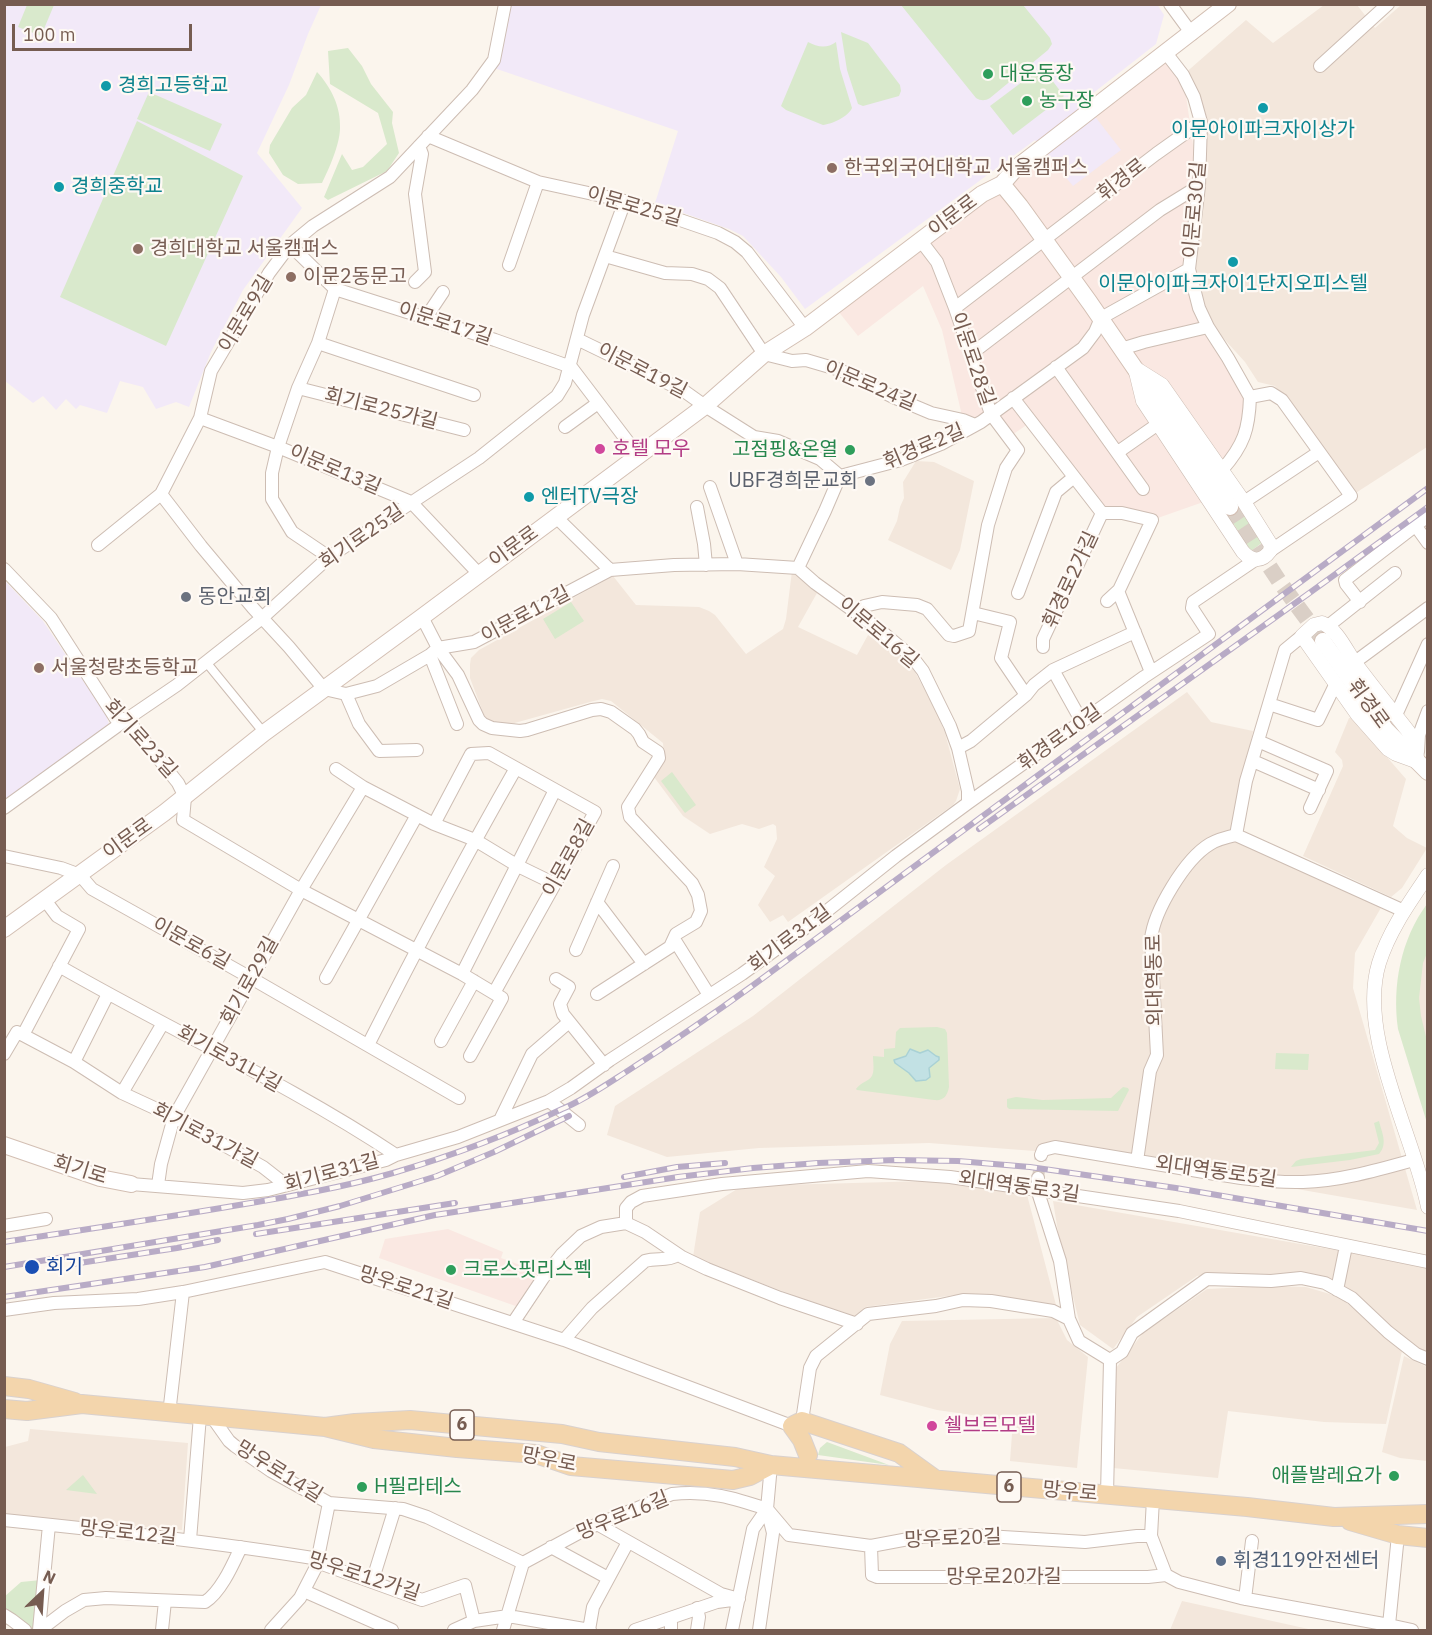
<!DOCTYPE html>
<html>
<head>
<meta charset="utf-8">
<style>
	body { margin:0 }
	#map { position:relative; width:1432px; height:1635px; overflow:hidden; background:#fbf5ed; font-family:"IBM Plex Sans",sans-serif }
	canvas { display:block }
	.frame { position:absolute; inset:0; border:6px solid #765c51; pointer-events:none }
	.north { position:absolute; left:12px; top:1563px; width:60px; height:60px; -webkit-text-stroke:4px #fef9f4; paint-order:stroke; rotate:25deg; font-size:16px; font-weight:700; line-height:24px; text-align:center; color:#765c51 }
	.north::after { content:''; display:block; margin:auto; width:21px; height:27px; background:#765c51; clip-path:polygon(50% 0,100% 100%,50% 72%,0 100%) }
	.scale { position:absolute; left:12px; top:24px; width:180px; height:27px; box-sizing:border-box; border:3px solid #765c51; border-top:0; padding-left:8px; font-size:18px; line-height:21px; white-space:nowrap; color:#765c51; -webkit-text-stroke:4px #fef9f4; paint-order:stroke }
</style>
</head>
<body>
<div id="map">
<canvas width="1432" height="1635"></canvas>
<div class="frame"></div>
<div class="north">N</div>
<div class="scale">100 m</div>
</div>
<script>
const c = document.querySelector('canvas').getContext('2d');
c.lineJoin = 'round';
function paint(path, color) { c.fillStyle = color; c.fill(path, 'evenodd'); }
function trace(path, color, width, dash) { c.strokeStyle = color; c.lineWidth = width; c.lineCap = dash ? 'butt' : 'round'; c.setLineDash(dash || []); c.stroke(path); }
function label(font, color, halo, rows, align = 'center') {
  c.font = font + ' "IBM Plex Sans","Noto Sans KR",sans-serif'; c.lineWidth = 4.5; c.setLineDash([]); c.textBaseline = 'middle'; c.strokeStyle = halo; c.fillStyle = color; for (const [text, x, y, turn = 0] of rows) {
    c.save(); c.translate(x, y); c.rotate((+turn || 0) * Math.PI / 180); c.textAlign = isNaN(turn) ? turn : align; if (halo) c.strokeText(text, 0, 0); c.fillText(text, 0, 0); c.restore();
  }
}
paint(new Path2D(`
	M1324,5H1357L1375,28L1401,5H1427V447L1351,496L1275,386L1258,382L1245,362L1215,329L1189,269L1201,122L1183,75L1246,20L1273,43Z
	M916,461L934,462L974,481L960,550L951,570L888,540L897,521L900,507L904,498L903,482Z
	M792,571L817,593L798,627L857,655L868,635L905,659L915,672L937,713L945,733L960,789L956,801L953,805L788,922L783,915L770,922L758,905L775,876L764,867L777,839L776,826L773,824L759,829L742,824L710,834L683,816L654,777L664,755L663,743L611,701L602,699L590,702L511,724H503L488,720L484,715L470,678V664L471,658L479,650L613,576L636,605L699,607L709,611L715,615L746,654L783,629L786,619Z
	M1187,692L1211,722L1253,731L1233,838L1386,899L1355,953L1353,988L1417,1210L1114,1157L929,1143L759,1148L667,1157L607,1135L615,1106L753,1016L946,865Z
	M1349,718H1353L1406,779L1393,826L1407,838L1427,848L1402,888L1391,897L1303,856L1343,766L1342,760L1335,752Z
	M1427,903V1110L1405,954Z
	M927,1181L1026,1191L1056,1305L963,1294L865,1307L855,1319L693,1257L700,1212L742,1186Z
	M1053,1201L1427,1266V1355L1417,1350L1325,1280L1210,1274L1197,1276L1137,1317L1113,1349L1080,1325L1060,1244Z
	M1267,1286L1306,1287L1340,1297L1402,1351L1386,1424L1324,1422L1228,1411L1218,1478L1113,1468L1116,1368L1143,1333L1207,1289Z
	M1056,1318L1067,1340L1088,1357L1077,1468L1010,1461L1013,1421L937,1410L880,1395L890,1344L902,1321Z
	M1404,1356L1427,1367V1461L1400,1458L1382,1452Z
	M30,1429L188,1443L182,1530L5,1517V1447L28,1441Z
	M1182,1601L1313,1630H1170Z`), '#f3e7dc');
paint(new Path2D(`
	M1166,53L1183,75L1199,186L1189,269L1208,327L1241,379L1250,414L1209,500L1152,520L1102,513L1031,422L1009,437L991,414L981,422L963,420L942,330L923,286L858,336L834,306Z
	M448,1229L503,1252L501,1258L542,1273L527,1310L379,1258L385,1239Z`), '#fae8e2');
paint(new Path2D(`
	M1157,4L1164,15L1156,44L1083,101L1121,150L1073,186L1035,140L805,309L781,277L743,236L729,229L655,203L678,131L494,68L508,5Z
	M4,5H321L308,34L289,85L257,153L302,208L243,290L211,352L189,407L176,402L156,409L143,387L120,381L107,413L80,405L76,409L66,399L56,410L43,396L33,403L5,381Z
	M4,580L43,621L106,715L109,724L5,800Z`), '#f2e9f8');
paint(new Path2D(`
	M27,5H54L41,36L18,27Z
	M901,5H1023L1050,38L1052,44L1048,50L990,98C985,101 981,101 976,98Z
	M841,32L868,43L900,85L901,91L899,96L863,106L858,104L847,70Z
	M808,42C817,47 827,49 836,42L840,69L852,108C848,117 832,124 823,125L786,110L781,106Z
	M348,48L362,66L371,84L393,112L392,123L399,153L387,171L328,200L324,197L342,154L352,170L363,167L387,144L378,113L330,84L328,51Z
	M1042,67L1064,96L1013,135L990,106Z
	M317,72C331,87 341,107 340,128C340,144 329,169 322,183L298,184L283,175L269,153L270,145L292,108L306,95Z
	M149,92L222,124L210,151L137,119Z
	M137,121L243,176L166,346L60,297Z
	M1238,504L1263,542L1251,551L1226,512Z
	M571,602L584,621L555,639L543,619Z
	M672,772L696,805L685,813L661,781Z
	M1427,904V953L1423,963L1419,998L1421,1016L1427,1041V1123L1398,1029C1392,985 1401,939 1427,904Z
	M937,1027L945,1029L947,1033L949,1087C947,1097 943,1101 934,1100L857,1090L856,1089C860,1084 863,1083 868,1080C876,1075 873,1065 873,1056L884,1057V1049L895,1048L896,1032L900,1028Z
	M1276,1053L1309,1054L1308,1070L1275,1069Z
	M1123,1087L1128,1088L1129,1090L1118,1111L1009,1109L1007,1107V1099L1016,1097L1043,1100L1111,1098Z
	M1379,1121C1382,1133 1388,1144 1379,1154L1350,1160L1291,1167L1296,1161L1301,1159L1375,1150L1379,1143L1374,1123Z
	M827,1442L889,1465L818,1455L820,1448Z
	M83,1475L97,1494L66,1490Z
	M41,1580L36,1630H29L5,1612L4,1597L21,1582Z`), '#d9e9cc');
const water = new Path2D(`
	M910,1049L920,1053L928,1050L936,1056L939,1057V1060L929,1068L930,1077L926,1080L916,1081L909,1073L895,1063L894,1060L906,1056Z`);
paint(water, '#c2e1e4');
trace(water, '#a9d1d5', 1.5);
trace(new Path2D(`
	M1038,1178L1041,1155`), '#dacfc6', 12, [12, 6]);
trace(new Path2D(`
	M1230,507L1279,581L1323,641`), '#dacfc6', 16, [16, 8]);
const pedestrian = new Path2D(`
	M206,662L264,733`);
const minor = new Path2D(`
	M1170,4L1192,34
	M1166,53L1183,75L1194,97L1201,122L1199,186L1189,269L1199,308L1208,327L1228,358L1250,397
	M1320,66L1388,4
	M428,136L538,182L625,201L718,233L735,242L747,252L805,328
	M290,245L335,289L495,340L571,367L638,455
	M605,256L665,273L692,274L708,279L720,288L764,354L792,361L806,360L840,370L893,397L931,413L963,420L975,425
	M509,265L538,182
	M415,282L425,272L415,194L422,154L419,146
	M955,308L1156,154L1201,122
	M425,319L443,292
	M577,339L684,391L705,406L754,437L778,441L820,459L840,476
	M318,343L474,395
	M1121,349L1144,342L1208,327
	M971,354L1160,210L1199,186
	M1056,367L1143,489
	M298,388L464,430
	M1250,397L1271,393L1282,400L1351,496L1270,551
	M1013,398L1102,513H1122L1152,520L1119,590L1107,601
	M200,418L278,447L411,502L479,574
	M565,427L598,403
	M1118,452L1158,424
	M1222,470C1244,445 1249,429 1250,397
	M710,487L737,564
	M1244,502L1319,452
	M697,507L704,544L706,565
	M556,517L610,570L674,565L737,564L798,568L815,583L880,630L913,658L923,671L950,726L958,748L968,791V803
	M1415,525L1428,543
	M98,545L161,494
	M329,557L292,532L272,499V473L278,447L298,388L318,343L335,289
	M798,568L825,511L840,476L901,460L941,444L981,422L1083,348L1095,332L1101,318L1189,269
	M4,569L51,618L116,719H127L178,783L185,797L183,820L301,890L462,974L502,998L470,1056
	M1118,591L1151,672
	M1018,593L1056,492L1074,477
	M1360,602L1346,584L1345,580L1428,516
	M973,613L1010,622L1001,658L1026,695
	M857,614L864,606L882,602L917,605L927,609L949,635L954,636L969,631L988,525L1006,468L1018,450L991,414L955,308L937,262L921,241
	M422,617L438,648L474,642L610,570
	M1328,626L1395,573
	M1302,636L1285,650L1246,781L1236,835L1404,911
	M1043,647V639L1102,513
	M430,655L457,724
	M1355,662L1428,608
	M1053,670L1082,722
	M346,694L377,686L430,655L438,648L458,675L479,720L483,724L492,728L520,731L527,730L592,710L601,709L611,712L635,729L639,734L643,742L658,752L659,758L628,807L630,817L692,883L698,895L701,911L696,922L676,934L670,947L597,994
	M1269,704L1318,720L1336,683
	M1396,715L1428,644
	M1258,741L1327,771L1310,808
	M958,748L971,741L1026,695L1034,685L1053,670L1135,632
	M417,750L379,751L359,724L346,694L324,689L289,647L253,608L201,546L161,494L200,418L211,371L269,273L290,245L313,226L390,177L472,90L494,60L505,4
	M1418,752L1419,735L1428,711
	M1253,761L1319,790
	M336,769L363,787L434,824L475,840L518,866L555,884
	M4,808L127,719L177,685L262,618L329,557L479,458L557,396L565,383L583,315L625,201
	M434,824L471,754L489,753L595,812L494,993
	M4,856L61,868L80,875L92,889L251,978L459,1098
	M597,902L644,964
	M674,939L709,995
	M576,950L613,866
	M59,966C170,1030 289,1084 396,1155
	M462,974L555,790
	M326,978L417,815
	M556,979L569,987L560,1004L563,1014L604,1065
	M23,1035L74,1062L122,1093L174,1117L263,1167L286,1185
	M441,1041L474,981
	M368,1045C415,952 464,859 516,768
	M4,1054L17,1032L23,1035L79,929L57,916L45,900
	M74,1062L108,994
	M122,1093L163,1023
	M549,1101L579,1125
	M500,1120L532,1054L569,1022
	M1041,1155L1043,1150L1055,1147C1097,1154 1139,1161 1180,1168C1221,1175 1261,1183 1303,1182C1340,1181 1378,1170 1414,1160
	M1137,1161L1150,1071L1157,1055L1151,939C1154,911 1185,859 1210,844C1218,839 1227,837 1236,835
	M1038,1178L1037,1189L1060,1261L1069,1319L1079,1341L1110,1360
	M131,1184L243,1193L268,1190L386,1160L396,1155L458,1137L549,1101L571,1088L610,1060L742,974L808,926L896,856L968,803L1144,677L1209,634L1192,608L1193,602L1255,560
	M158,1185L161,1164L174,1117L301,890L363,787
	M626,1223V1208L631,1202L642,1196L722,1184L868,1171L950,1177L1179,1211L1428,1262
	M4,1226L46,1219
	M1337,1290L1346,1246
	M4,1310L54,1303L138,1299L183,1292L325,1262L564,1340L792,1426
	M513,1323L543,1278L562,1254L581,1236L601,1227L626,1223L645,1232L682,1257L707,1269L780,1298L857,1324
	M564,1340L592,1308L645,1261C657,1257 666,1262 678,1255
	M1110,1360L1122,1352L1132,1333L1207,1279L1271,1281L1301,1278L1325,1283L1352,1298L1388,1332L1416,1354L1428,1359
	M169,1414L183,1292
	M212,1417L229,1441L235,1446L271,1471L329,1503L403,1509L427,1517L523,1563
	M802,1421L810,1368L816,1356L868,1314L936,1306L963,1300L991,1301L1053,1311L1069,1319
	M1107,1495L1110,1360
	M1153,1499L1151,1536L1166,1575L1179,1582L1241,1598L1389,1625L1412,1630
	M767,1509L789,1535L871,1546L919,1537L970,1535L1085,1542L1137,1536H1151
	M4,1520C110,1531 214,1542 319,1559L325,1565L422,1600L465,1585L474,1621
	M597,1524L721,1594L739,1599
	M190,1540L200,1416
	M871,1546L872,1575L877,1577H1148L1166,1575
	M551,1547L608,1578
	M372,1582L395,1508
	M304,1591L392,1630
	M1245,1599L1252,1541
	M697,1608L699,1617L697,1630
	M4,1615L12,1620L25,1630
	M671,1618V1630
	M1389,1625L1398,1535
	M39,1630L49,1525
	M40,1630L65,1611L84,1600L106,1598L205,1602C221,1592 233,1564 241,1547
	M162,1630L165,1601
	M271,1630L300,1598L316,1567L329,1503
	M454,1630L474,1621L508,1616L590,1630
	M503,1630L523,1563L586,1529L672,1494C708,1490 734,1498 767,1509
	M589,1630L593,1607L628,1542
	M635,1630L717,1602L732,1600
	M732,1630L753,1529L767,1509
	M759,1630L773,1533L767,1509L771,1465`);
const tertiary = new Path2D(`
	M1135,368L1162,385L1244,502L1271,545L1270,551C1262,562 1252,562 1243,552L1143,401Z
	M1322,623C1337,629 1346,650 1355,663C1372,686 1390,708 1408,731L1413,740L1418,762L1396,754L1388,749L1357,714L1302,636L1314,625Z
	M1428,875C1409,903 1389,931 1379,963C1357,1035 1414,1135 1428,1207`);
const secondary = new Path2D(`
	M1002,184L1020,206L1090,303L1230,507
	M1323,641L1386,730L1428,772
	M4,929L164,813L264,733L422,617L705,406L764,354L805,328L982,194L1002,184L1016,168L1228,4
	M4,1145L100,1178L131,1184`);
const primary = new Path2D(`
	M4,1386L29,1389L75,1402
	M4,1409L27,1411L82,1404L284,1423L325,1427L374,1439L457,1448L536,1454L571,1466L733,1480L750,1476L771,1465
	M325,1427L355,1423L410,1420L562,1434L599,1442L735,1457L771,1465L1247,1507L1334,1517L1428,1514
	M808,1455L802,1440L792,1426L802,1421L899,1453L935,1479
	M1350,1521L1398,1535L1428,1538`);
trace(pedestrian, '#cdbdb3', 10);
trace(minor, '#cdbdb3', 14);
trace(tertiary, '#cdbdb3', 15);
trace(secondary, '#d3bfb3', 18);
trace(primary, '#d9d1ce', 20);
trace(pedestrian, '#fff', 8);
trace(minor, '#fff', 12);
trace(tertiary, '#fff', 14);
trace(secondary, '#fff', 16);
trace(primary, '#f3d5ac', 18);
const rail = new Path2D(`
	M979,829L1308,594L1428,507
	M624,1177L677,1167L725,1163
	M256,1234L455,1203
	M4,1242C81,1230 157,1219 233,1206C287,1197 341,1188 393,1173C451,1156 508,1135 562,1109C586,1099 607,1084 629,1070C671,1043 712,1015 752,986L1428,488
	M73,1264L177,1248L218,1240
	M4,1267L258,1225L288,1219L340,1206L437,1176L494,1152L569,1116
	M4,1297L205,1267L435,1215L678,1177L753,1168L818,1163L895,1160L958,1161L1030,1167L1176,1188L1428,1231`);
trace(rail, '#b8abc6', 6);
trace(rail, '#fef9f4', 4, [11]);
for (const [x, y, r, color] of [
	[988,74,6,"#2e9e5b"],
	[106,86,6,"#0f9aa8"],
	[1027,101,6,"#2e9e5b"],
	[1263,108,6,"#0f9aa8"],
	[832,168,6,"#8d6e63"],
	[59,187,6,"#0f9aa8"],
	[138,249,6,"#8d6e63"],
	[1233,262,6,"#0f9aa8"],
	[291,277,6,"#8d6e63"],
	[600,449,6,"#d1479c"],
	[850,450,6,"#2e9e5b"],
	[870,481,6,"#6b7280"],
	[529,497,6,"#0f9aa8"],
	[186,597,6,"#6b7280"],
	[39,668,6,"#8d6e63"],
	[32,1267,8,"#1a4fb4"],
	[451,1270,6,"#2e9e5b"],
	[932,1426,6,"#d1479c"],
	[1394,1476,6,"#2e9e5b"],
	[362,1487,6,"#2e9e5b"],
	[1221,1561,6,"#5c6f8a"]
]) { const dot = new Path2D(); dot.arc(x, y, r, 0, 2 * Math.PI); c.fillStyle = color; c.fill(dot); trace(dot, '#fef9f4', 2); }
for (const [x, y, w] of [
	[462,1425,24],
	[1009,1487,24]
]) { const box = new Path2D(); box.roundRect(x - w / 2, y - 15, w, 30, 4.5); c.fillStyle = '#fef9f4'; c.fill(box); trace(box, '#765c51', 1.5); }
label('bold 18px', '#765c51', null, [
	["6",462,1425],
	["6",1009,1487]
]);
label('20px', '#27864d', '#fef9f4', [
	["대운동장",1000,74],
	["농구장",1039,101],
	["고점핑&온열",838,450,"right"],
	["크로스핏리스펙",463,1270],
	["애플발레요가",1382,1476,"right"],
	["H필라테스",374,1487]
], 'left');
label('20px', '#0d838f', '#fef9f4', [
	["경희고등학교",118,86],
	["이문아이파크자이상가",1263,130,"center"],
	["경희중학교",71,187],
	["이문아이파크자이1단지오피스텔",1233,284,"center"],
	["엔터TV극장",541,497]
], 'left');
label('20px', '#785e54', '#fef9f4', [
	["한국외국어대학교 서울캠퍼스",844,168],
	["경희대학교 서울캠퍼스",150,249],
	["이문2동문고",303,277],
	["서울청량초등학교",51,668]
], 'left');
label('20px', '#765c51', '#fef9f4', [
	["휘경로",1122,180,-38],
	["이문로25길",634,207,16],
	["이문로30길",1195,210,-85],
	["이문로",953,216,-37],
	["이문로9길",246,314,-59],
	["이문로17길",445,324,18],
	["이문로28길",972,359,71],
	["이문로19길",642,371,27],
	["이문로24길",870,386,23],
	["회기로25가길",381,409,14],
	["휘경로2길",924,447,-23],
	["이문로13길",335,470,23],
	["회기로25길",362,537,-35],
	["이문로",514,547,-36],
	["휘경로2가길",1071,580,-65],
	["이문로12길",526,615,-28],
	["이문로16길",878,633,40],
	["휘경로",1368,704,54],
	["휘경로10길",1060,738,-36],
	["회기로23길",140,739,48],
	["이문로",128,839,-36],
	["이문로8길",569,858,-61],
	["회기로31길",790,939,-37],
	["이문로6길",191,944,29],
	["외대역동로",1155,980,-91],
	["회기로29길",250,981,-61],
	["회기로31나길",229,1059,29],
	["회기로31가길",205,1136,28],
	["회기로",80,1170,17],
	["외대역동로5길",1216,1172,8],
	["회기로31길",332,1173,-15],
	["외대역동로3길",1019,1187,8],
	["망우로21길",406,1288,18],
	["망우로",549,1460,11],
	["망우로14길",279,1472,32],
	["망우로",1070,1492,5],
	["망우로16길",623,1516,-22],
	["망우로12길",128,1533,6],
	["망우로20길",953,1539,-2],
	["망우로12가길",364,1577,18],
	["망우로20가길",1004,1577]
]);
label('20px', '#b23c85', '#fef9f4', [
	["호텔 모우",612,449],
	["쉘브르모텔",944,1426]
], 'left');
label('20px', '#5b616d', '#fef9f4', [
	["UBF경희문교회",858,481],
	["동안교회",198,597,"left"]
], 'right');
label('20px', '#164399', '#fef9f4', [
	["회기",46,1267]
], 'left');
label('20px', '#4e5e75', '#fef9f4', [
	["휘경119안전센터",1233,1561]
], 'left');
</script>
</body>
</html>
